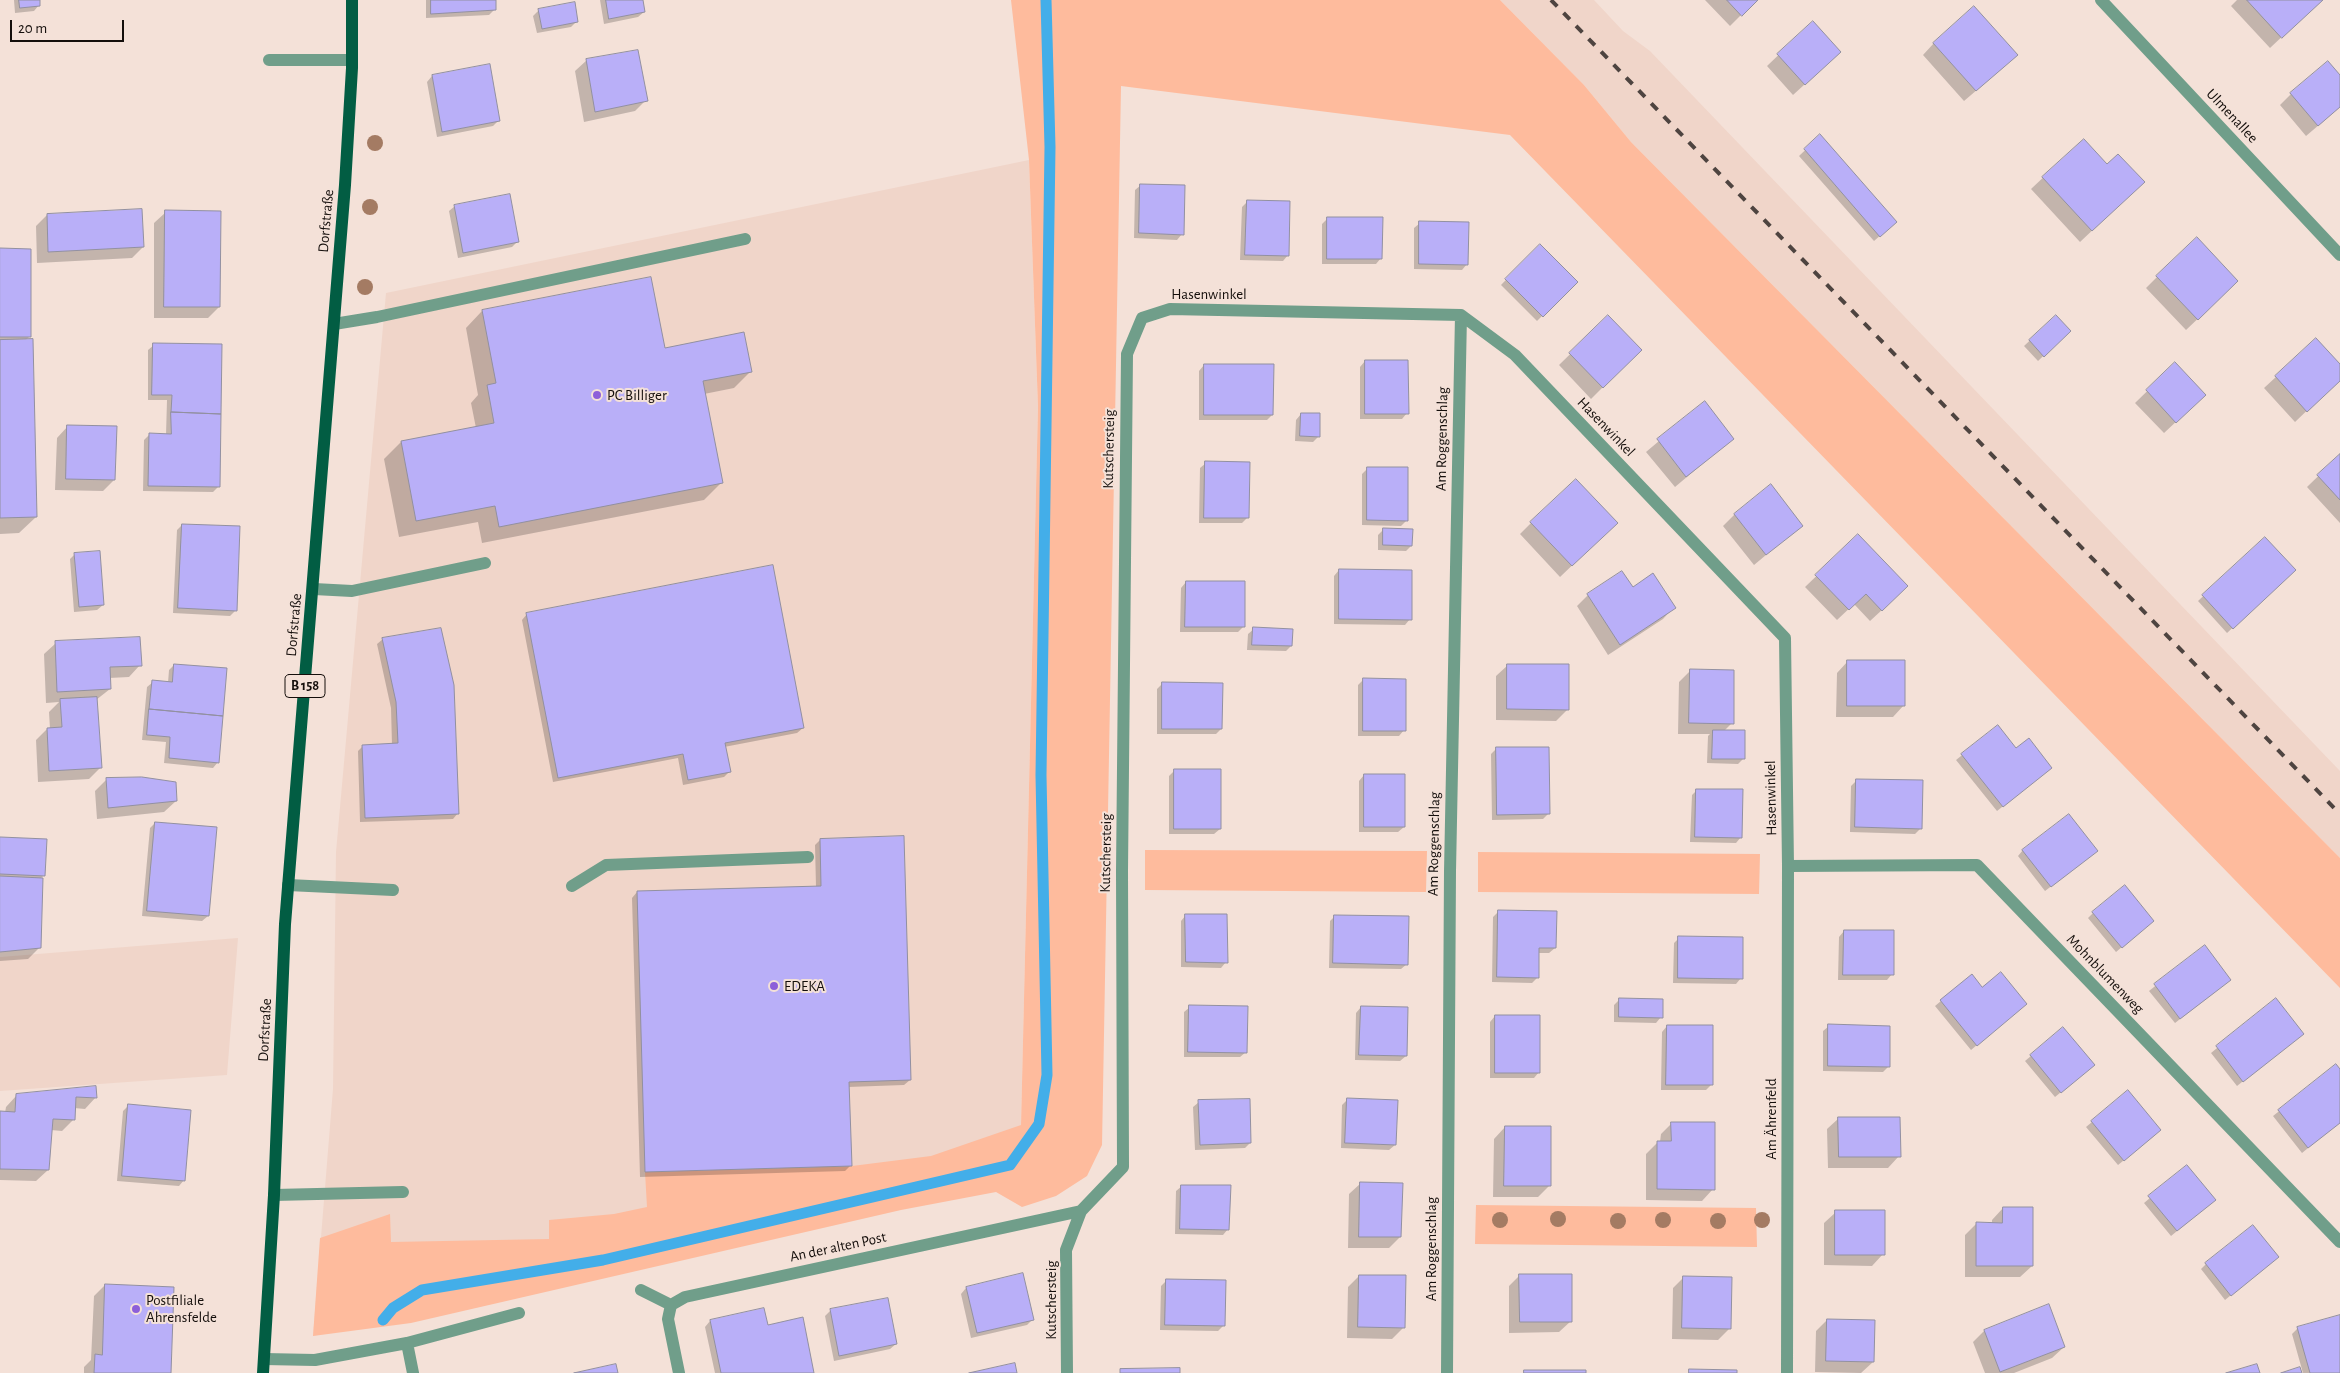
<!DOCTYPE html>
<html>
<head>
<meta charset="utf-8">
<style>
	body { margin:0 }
	#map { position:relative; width:2340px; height:1373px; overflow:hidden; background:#f4e1d8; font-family:"Alegreya Sans",sans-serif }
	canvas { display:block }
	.scale { position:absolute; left:10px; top:20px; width:114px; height:22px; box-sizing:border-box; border:2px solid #140e0b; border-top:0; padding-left:6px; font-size:15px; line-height:18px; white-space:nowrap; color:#140e0b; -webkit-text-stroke:4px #f4e1d8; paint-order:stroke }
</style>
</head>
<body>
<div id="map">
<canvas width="2340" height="1373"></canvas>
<div class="scale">20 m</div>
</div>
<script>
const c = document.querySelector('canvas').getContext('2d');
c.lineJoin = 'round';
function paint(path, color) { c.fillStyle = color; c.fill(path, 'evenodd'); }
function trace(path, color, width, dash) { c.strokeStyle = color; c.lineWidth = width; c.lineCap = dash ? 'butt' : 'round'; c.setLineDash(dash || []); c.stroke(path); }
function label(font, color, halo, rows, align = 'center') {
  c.font = font + ' "Alegreya Sans",sans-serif'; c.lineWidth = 4; c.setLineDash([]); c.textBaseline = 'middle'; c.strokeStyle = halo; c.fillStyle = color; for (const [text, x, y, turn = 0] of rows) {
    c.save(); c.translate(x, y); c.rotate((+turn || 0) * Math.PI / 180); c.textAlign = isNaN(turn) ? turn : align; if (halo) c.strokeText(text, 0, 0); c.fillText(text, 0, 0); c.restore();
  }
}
paint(new Path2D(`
	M1500,0H1594L1623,31L1650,51L2340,771V858L1631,142L1584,85Z
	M1029,160L1038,407L1021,1125L1009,1164L313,1336L333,1089L336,852L386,293Z
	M238,938L227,1075L0,1091V957Z`), '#f0d5c9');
paint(new Path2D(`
	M1011,0H1500L1584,85L1631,142L2340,858V988L1510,135L1121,86L1102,1145L1087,1176L1056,1196L1022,1207L996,1192L901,1210L411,1323L313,1336L320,1238L390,1214L391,1242L549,1239V1220L614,1214L647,1207L645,1172L852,1166L931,1156L1021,1125L1038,407L1029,160Z
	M1145,850L1427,851L1426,892L1145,890Z
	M1478,852L1760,854L1759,894L1478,892Z
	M1476,1205L1756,1208L1757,1247L1475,1244Z`), '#febb9d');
paint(new Path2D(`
	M14,0H38L39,5L34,11L15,13Z
	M426,0H494L495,9L489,15L426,18Z
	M600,0H641L644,12L638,17L604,24Z
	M1705,0H1756L1730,26Z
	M2237,0H2321L2270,48L2231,6Z
	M539,10L577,21L571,27L537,33L533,16Z
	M1812,23L1828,63L1793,95L1767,66Z
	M1934,43L2005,66L1964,101L1923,55Z
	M587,60L646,100L635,111L584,122L575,71Z
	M489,66L498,121L493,126L437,137L427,82L432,76Z
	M2340,77V107L2306,136L2280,105L2291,94Z
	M1820,136L1890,227L1874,241L1799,156Z
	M2083,140L2132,193L2080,242L2031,189Z
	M1141,185L1182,234L1177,240L1134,238L1135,190Z
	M1247,202L1288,255L1283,261L1240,260L1242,207Z
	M455,206L518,241L512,247L458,258L449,211Z
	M166,212L219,307L208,318H154V223Z
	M47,215L143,247L132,258L37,263L36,226Z
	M1328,218L1381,258L1376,264H1322V224Z
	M1420,223L1467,264L1462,270L1414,269V228Z
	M1540,245L1576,282L1537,321L1501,285Z
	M0,250L29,337L25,341L36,517L19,533L0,534Z
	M2157,277L2225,293L2186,330L2146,288Z
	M482,311L664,349L751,371L734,388L704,394L721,483L704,500L482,543L478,522L399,537L384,459L401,442L476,428L471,403L478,395L466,328Z
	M2056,316L2069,331L2038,361L2024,346Z
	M1608,317L1640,350L1591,399L1559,365Z
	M2316,340L2340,365V379L2295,422L2264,388Z
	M154,345L218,487L213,492L143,491L144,440L150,434L166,435L167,400H148V350Z
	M1365,361L1407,413L1402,419H1360V367Z
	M2175,364L2193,406L2164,433L2135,403Z
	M1204,365L1272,415L1267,420H1199V371Z
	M1704,403L1733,438L1675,487L1646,452Z
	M1301,414L1319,436L1313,442L1295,441L1296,420Z
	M68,426L114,480L103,491L55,490L57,438Z
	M2340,455V523L2307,487Z
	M1206,463L1247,518L1242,523H1199L1200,468Z
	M1368,468L1407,520L1401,526L1362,525V474Z
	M1735,514L1802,525L1754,565L1723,526Z
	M1531,523L1605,534L1560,577L1520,534Z
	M182,525L235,611L230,616L173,613L177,530Z
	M1383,530L1411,546L1406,551L1378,550V535Z
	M1858,536L1895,598L1870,621L1854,604L1837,620L1805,587Z
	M2265,538L2289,575L2227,633L2198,601Z
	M75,554L103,605L97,610L74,612L70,559Z
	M1339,570L1410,619L1405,625L1334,624V576Z
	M1186,582L1243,627L1238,632H1180L1181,588Z
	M1632,588L1674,607L1663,619L1608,655L1577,606L1588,595Z
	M527,614L803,728L797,733L724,747L729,772L724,777L683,785L678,758L553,782L522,620Z
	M1254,629L1291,646L1286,651L1247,650L1248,634Z
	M383,639L458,813L453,819L360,822L358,751L363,746L392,745L391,708L377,644Z
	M56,643L140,665L129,677L109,678L110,689L96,700L100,768L89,779L38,782L36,740L47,729H50L49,712L59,702L46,703L44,654Z
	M1848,661L1904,705L1893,717H1836L1837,673Z
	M174,665L218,762L213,768L164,763L166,742L142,740L147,687L153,682L168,683L169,670Z
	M1508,665L1568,709L1556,721L1496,720V676Z
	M1691,670L1732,723L1724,731L1743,759L1738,764L1707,763L1708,736L1710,734H1678L1679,682Z
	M1364,679L1404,730L1399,736H1358V685Z
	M1163,683L1221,729L1216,734H1157V689Z
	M1997,727L2016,750L2045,773L1997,811L1956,760Z
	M1497,748L1548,814L1543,819L1492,820L1491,754Z
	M1174,771L1220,829L1214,834H1169V776Z
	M1364,775L1404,827L1398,832H1359V781Z
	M106,780L176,801L164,812L97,819L95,791Z
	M1857,780L1921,828L1915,834L1850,832L1851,786Z
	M1697,790L1741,837L1736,843L1690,842L1692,795Z
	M155,823L208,916L202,921L142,916L150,828Z
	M0,838L44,875L41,878L39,948L28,959L0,961Z
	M820,840L910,1080L904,1085L848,1087L850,1166L845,1171L640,1177L632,898L637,892L816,887L815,845Z
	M2023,850L2091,856L2045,891L2018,856Z
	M1498,912L1555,948L1549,953H1538V977L1532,983L1492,982L1493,917Z
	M2093,913L2147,926L2116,952L2088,918Z
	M1186,915L1226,962L1221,968L1181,967V921Z
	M1335,916L1407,964L1401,969L1329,968L1330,921Z
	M1844,931L1892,974L1887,980H1838L1839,937Z
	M1679,938L1741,978L1736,984L1673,983L1674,943Z
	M2204,947L2224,985L2175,1023L2149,991Z
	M1972,975L1982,989L2020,1009L1971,1050L1935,1006Z
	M1619,1000L1661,1017L1656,1023L1614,1022V1005Z
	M2276,1000L2302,1034L2237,1086L2211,1053Z
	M1190,1007L1246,1052L1240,1057H1184V1012Z
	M1361,1007L1406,1056L1400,1061L1355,1060L1356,1013Z
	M1495,1016L1539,1072L1534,1078H1490V1022Z
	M1667,1026L1711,1085L1706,1090H1661L1662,1032Z
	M1829,1026L1888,1067L1883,1072L1823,1071V1031Z
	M2063,1029L2094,1065L2055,1097L2025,1061Z
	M2336,1066L2340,1071V1122L2302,1153L2273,1116Z
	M17,1095L96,1097L85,1109L74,1108L73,1120L62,1131L51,1130L48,1170L36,1181L0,1180V1112L5,1113L6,1107Z
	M1347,1100L1395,1145L1389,1150L1341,1148L1342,1105Z
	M1199,1102L1250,1143L1245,1148L1195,1150L1193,1107Z
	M128,1106L184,1180L179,1186L117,1181L123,1111Z
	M1839,1118L1899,1156L1888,1168H1828L1827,1129Z
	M2092,1122L2154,1136L2118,1165L2086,1127Z
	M1672,1123L1713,1189L1702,1201L1646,1200V1154L1658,1142H1660L1661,1134Z
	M1505,1127L1549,1186L1538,1197H1493L1494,1139Z
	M2187,1167L2209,1205L2171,1236L2144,1203Z
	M1361,1183L1400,1237L1389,1248H1348L1349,1194Z
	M1182,1186L1228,1229L1223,1235L1175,1234L1176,1191Z
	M2003,1208L2032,1266L2020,1277H1965V1235L1976,1224H1992V1220Z
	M1836,1212L1883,1254L1872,1266L1824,1265V1223Z
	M2272,1262L2225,1300L2201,1269L2206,1264Z
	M1022,1275L1032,1320L1027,1325L971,1338L961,1294L966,1288Z
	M1520,1275L1571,1321L1559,1332L1509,1333V1286Z
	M1359,1276L1403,1328L1392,1339L1347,1338L1348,1287Z
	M1684,1277L1729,1329L1718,1340L1672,1339L1673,1288Z
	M1166,1281L1224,1325L1218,1331L1160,1330L1161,1286Z
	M105,1285L169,1373H84V1367L91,1360L94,1296Z
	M830,1311L896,1344L890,1349L834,1361L825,1316Z
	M2340,1316V1373H2303L2292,1334L2297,1329Z
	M1827,1320L1873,1362L1861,1373L1815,1372L1816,1331Z
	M710,1321L767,1326L813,1373H715L705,1327Z
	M1984,1331L2064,1347L2052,1358L2014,1373H1985L1973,1342Z`), '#0003');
trace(new Path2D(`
	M383,1320L393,1308L422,1290L603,1260L1010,1165L1039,1124L1047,1075L1041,775L1050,147L1046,0`), '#43aee9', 11);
const building = new Path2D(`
	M19,0H40V6L20,8Z
	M431,0H496V10L431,14Z
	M606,0H643L645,12L609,19Z
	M1727,0H1758L1742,16Z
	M2247,0H2323L2282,38Z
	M575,2L578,22L542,29L538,9Z
	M1974,6L2018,55L1976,91L1933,43Z
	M1813,21L1841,52L1805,85L1777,54Z
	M638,50L648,101L595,112L586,59Z
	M2328,61L2340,75V107L2318,126L2290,93Z
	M490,64L500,121L442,132L432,75Z
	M1820,134L1897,222L1880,237L1804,149Z
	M2084,139L2107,164L2118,154L2145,182L2092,231L2042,177Z
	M1140,184L1185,185L1184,235L1139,233Z
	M510,194L519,242L463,253L454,205Z
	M1247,200L1290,201L1289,256L1245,255Z
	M142,209L144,247L48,252L47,214Z
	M165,210L221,211L220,307H164Z
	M1327,217H1383L1382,259H1327Z
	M1419,221L1469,222L1468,265L1419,264Z
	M2197,237L2238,281L2198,320L2156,276Z
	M1540,244L1578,282L1543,317L1505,279Z
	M0,248L31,249V337H0Z
	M651,277L665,348L744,332L752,372L703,381L723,483L499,527L495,506L416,521L401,441L494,423L487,385L496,383L482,310Z
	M1608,315L1642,350L1603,388L1569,353Z
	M2056,315L2071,331L2044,357L2029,340Z
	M2316,338L2340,364V381L2307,412L2275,376Z
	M33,339L37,517L0,518V340Z
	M153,343L222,344L221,414L171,412L172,395H152Z
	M1365,360H1408L1409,414H1365Z
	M2175,362L2206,395L2176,423L2146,390Z
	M1204,364H1274L1273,415H1204Z
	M1705,401L1734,439L1686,477L1657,439Z
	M171,412L221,414L220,487L148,486L149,433L171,434Z
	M1301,413H1320V437L1300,436Z
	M67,425L117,426L115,480L66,479Z
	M2340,454V500L2317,475Z
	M1205,461L1250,462L1249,518H1204Z
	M1367,467H1408V521L1367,520Z
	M1576,479L1618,523L1572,566L1530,522Z
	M1771,484L1803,526L1766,555L1734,514Z
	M182,524L240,526L237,611L178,608Z
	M1383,528L1413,529L1412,546L1383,545Z
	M1858,534L1908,586L1882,611L1866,594L1849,610L1815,575Z
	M2265,537L2296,570L2233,629L2202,595Z
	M100,551L104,605L79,607L74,553Z
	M773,565L804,728L725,743L731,772L688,780L683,754L558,778L526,613Z
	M1339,569L1412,570V620L1339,619Z
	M1622,571L1633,587L1653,573L1676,608L1620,645L1587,594Z
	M1186,581H1245V627H1185Z
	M1253,627L1293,629L1292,646L1252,645Z
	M441,628L454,685L459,814L365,818L362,745L398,743L396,702L382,638Z
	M140,637L142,666L110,667L111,689L57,692L55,641Z
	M1847,660H1905V706H1847Z
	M174,664L227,668L223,716L149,709L152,680L172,682Z
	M1507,664H1569V710L1507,709Z
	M1690,669L1734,670V724L1689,723Z
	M1363,678L1406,679V731H1363Z
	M1162,682L1223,683L1222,729H1162Z
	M97,697L102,768L49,771L47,728L62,727L60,699Z
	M149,709L223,716L219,763L169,758L170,737L147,735Z
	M1998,725L2016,748L2029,738L2052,768L2003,807L1961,754Z
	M1713,730H1745V759H1712Z
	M1496,747H1549L1550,814L1497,815Z
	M1174,769H1221V829H1174Z
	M1364,774H1405V827H1364Z
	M142,777L176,782L177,801L108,808L106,778Z
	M1856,779L1923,780L1922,829L1855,827Z
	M1696,789H1743L1742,838L1695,837Z
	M2069,814L2098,851L2051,887L2022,850Z
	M155,822L217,827L209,916L147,911Z
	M904,836L911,1080L849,1082L852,1166L645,1172L637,891L821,886L820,839Z
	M0,837L47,839L45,876L0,874Z
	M0,876L43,878L41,948L0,952Z
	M2125,885L2154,921L2122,948L2092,912Z
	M1498,910L1557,911L1556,948H1539V978L1497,977Z
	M1185,914H1227L1228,963L1186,962Z
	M1334,915L1409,916L1408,965L1333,963Z
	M1844,930H1894V975H1843Z
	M1678,936L1743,937V979L1678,978Z
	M2205,945L2231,980L2180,1019L2154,984Z
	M2001,972L2027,1004L1977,1046L1940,1000L1972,974L1982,987Z
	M1619,998L1663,999V1018L1619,1017Z
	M2276,998L2304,1034L2243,1082L2216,1046Z
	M1189,1005L1248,1006L1247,1053L1188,1052Z
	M1361,1006L1408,1007L1407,1056L1359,1055Z
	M1495,1015H1540V1073H1495Z
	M1828,1024L1890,1026V1067L1828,1066Z
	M1667,1025H1713V1085H1666Z
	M2063,1027L2095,1065L2061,1093L2030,1055Z
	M2336,1064L2340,1069V1123L2308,1148L2278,1110Z
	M96,1086L97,1098L76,1097L75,1120L53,1119L49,1170L0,1169V1111L15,1112L16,1094Z
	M2128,1090L2161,1130L2124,1161L2091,1121Z
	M1347,1098L1398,1100L1396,1145L1345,1143Z
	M1250,1099L1251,1143L1200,1145L1198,1100Z
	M128,1104L191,1110L185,1181L122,1176Z
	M1838,1117H1900L1901,1157H1839Z
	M1671,1122H1715V1190L1657,1189V1141H1671Z
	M1505,1126H1551V1186H1504Z
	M2187,1165L2216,1200L2177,1231L2148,1196Z
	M1360,1182L1403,1183L1401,1237H1359Z
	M1181,1185H1231L1229,1230L1180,1229Z
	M2003,1207H2033V1266H1976V1222L2002,1223Z
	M1835,1210H1885V1255H1835Z
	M2253,1225L2279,1257L2231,1296L2205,1263Z
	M1023,1273L1034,1320L977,1333L966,1287Z
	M1519,1274H1572V1322H1520Z
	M1359,1275H1406L1405,1328L1358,1327Z
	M1683,1276L1732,1277L1731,1329L1682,1328Z
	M1166,1279L1226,1280L1225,1326L1165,1325Z
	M105,1284L174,1287L171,1373H94L95,1354L102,1355Z
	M888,1298L897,1344L839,1356L830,1309Z
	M2049,1304L2065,1347L2000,1372L1984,1330Z
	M764,1308L768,1325L803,1317L814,1373H721L710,1320Z
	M2340,1315V1373H2310L2297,1327Z
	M1827,1319L1875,1320L1874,1362L1826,1361Z
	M1015,1363L1017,1373H969Z
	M616,1364L618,1373H574Z
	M2257,1364L2260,1373H2226Z
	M2300,1367L2302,1373H2281Z
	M1180,1368V1373H1120V1369Z
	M1689,1369L1737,1370V1373H1689Z
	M1524,1370H1586V1373H1524Z`);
paint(building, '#b9aff8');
trace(building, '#9290a0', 1);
trace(new Path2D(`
	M2101,0L2340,255
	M269,60H352
	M334,324L377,317L745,239
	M314,589L352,591L485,563
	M1788,866L1977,865L2340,1242
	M288,885L393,890
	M572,886L606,865L808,857
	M274,1195L403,1192
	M641,1290L671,1305
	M407,1343L519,1313
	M264,1359L315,1360L407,1343L413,1373
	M679,1373L668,1319L671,1305L685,1297L1081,1211
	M1067,1373L1066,1250L1081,1211L1123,1167L1122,871L1127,354L1142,318L1170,309L1461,315L1515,355L1785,638L1788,866L1787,1373
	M1447,1373L1450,871L1461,315`), '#709e8a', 12);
trace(new Path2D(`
	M263,1373L274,1195L285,924L345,185L352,68V0`), '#025d43', 12);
trace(new Path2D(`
	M1551,0L2340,814`), '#4e4440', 4, [9, 9]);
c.fillStyle = '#a47b63';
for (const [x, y] of [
	[375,143],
	[370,207],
	[365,287],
	[1558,1219],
	[1500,1220],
	[1663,1220],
	[1762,1220],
	[1618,1221],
	[1718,1221]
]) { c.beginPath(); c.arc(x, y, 8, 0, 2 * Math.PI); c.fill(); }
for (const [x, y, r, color] of [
	[597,395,5,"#8d5fd9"],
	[774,986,5,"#8d5fd9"],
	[136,1309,5,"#8d5fd9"]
]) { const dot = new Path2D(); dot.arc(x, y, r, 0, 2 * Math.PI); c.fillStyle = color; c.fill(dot); trace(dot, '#f4e1d8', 2); }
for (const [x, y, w] of [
	[305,686,40]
]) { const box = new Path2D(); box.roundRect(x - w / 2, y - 11.5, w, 23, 4); c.fillStyle = '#f4e1d8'; c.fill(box); trace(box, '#140e0b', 1); }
label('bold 14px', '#140e0b', null, [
	["B 158",305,686]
]);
label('15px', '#140e0b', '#f4e1d8', [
	["Ulmenallee",2232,116,47],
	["Dorfstraße",326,221,-85],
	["Hasenwinkel",1209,294],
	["Hasenwinkel",1606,427,46],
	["Am Roggenschlag",1442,439,-89],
	["Kutschersteig",1109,449,-89],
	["Dorfstraße",294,625,-85],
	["Hasenwinkel",1771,798,-91],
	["Am Roggenschlag",1434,844,-89],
	["Kutschersteig",1106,853,-89],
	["Mohnblumenweg",2105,974,46],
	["Dorfstraße",265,1030,-87],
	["Am Ährenfeld",1771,1119,-90],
	["An der alten Post",838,1247,-12],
	["Am Roggenschlag",1431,1249,-90],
	["Kutschersteig",1051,1300,-90]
]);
label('15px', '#140e0b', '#f4e1d8', [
	["PC Billiger",607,395],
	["EDEKA",784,986],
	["Postfiliale",146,1300],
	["Ahrensfelde",146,1317]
], 'left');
</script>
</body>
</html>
